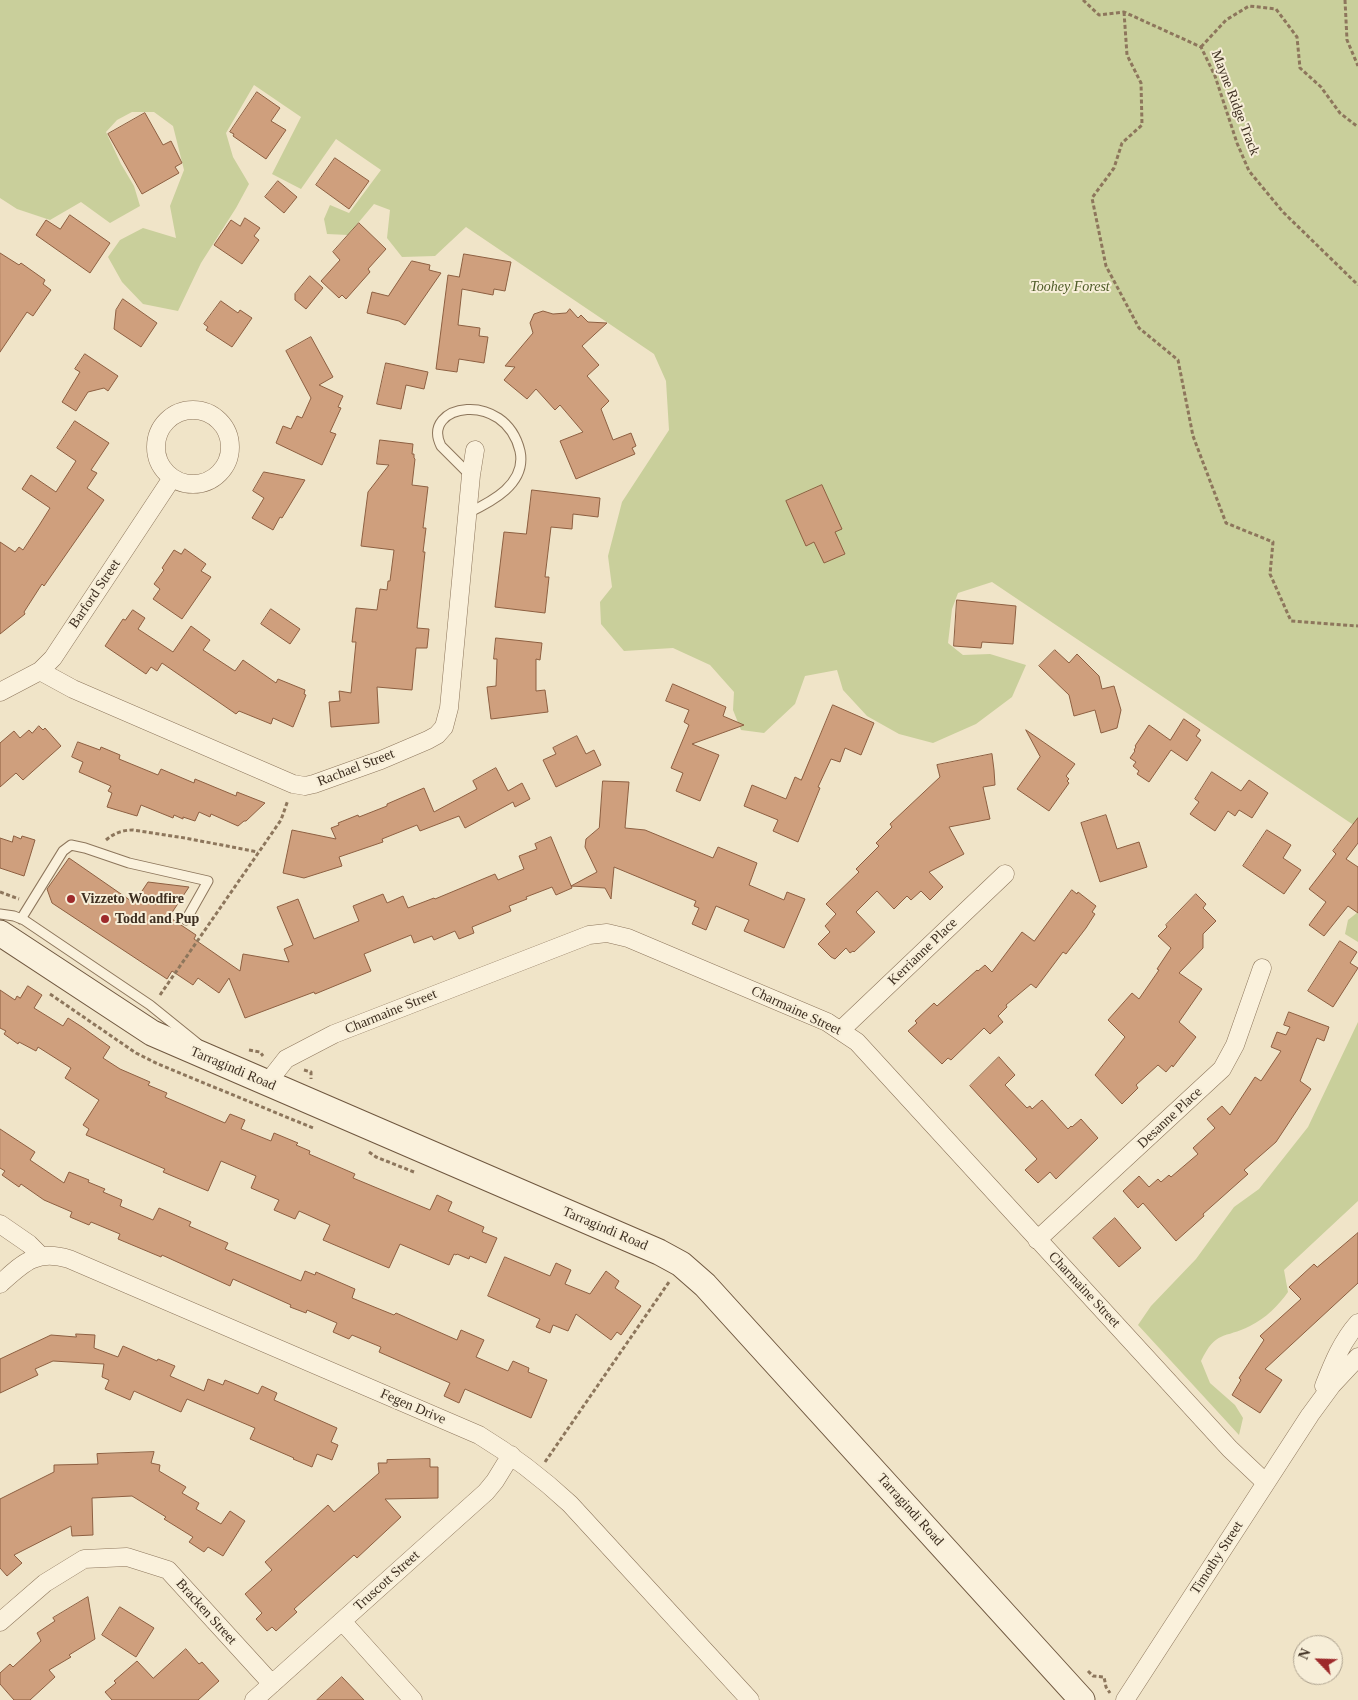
<!DOCTYPE html>
<html>
<head>
<meta charset="utf-8">
<style>
	body { margin:0 }
	#map { position:relative; width:1358px; height:1700px; overflow:hidden; background:#f0e4c8; font-family:"Times New Roman",serif }
	canvas { display:block }
	.north { position:absolute; left:1293px; top:1635px; width:50px; height:50px; box-sizing:border-box; background:#f7eed8; border:1px solid #ada18e; border-radius:50%; rotate:294deg; font-size:14px; font-weight:700; line-height:20px; text-align:center; color:#3d2e20 }
	.north::after { content:''; display:block; margin:auto; width:18px; height:22px; background:#9e2a2b; clip-path:polygon(50% 0,100% 100%,50% 72%,0 100%) }
</style>
</head>
<body>
<div id="map">
<canvas width="1358" height="1700"></canvas>
<div class="north">N</div>
</div>
<script>
const c = document.querySelector('canvas').getContext('2d');
c.lineJoin = 'round';
function paint(path, color) { c.fillStyle = color; c.fill(path, 'evenodd'); }
function trace(path, color, width, dash) { c.strokeStyle = color; c.lineWidth = width; c.lineCap = dash ? 'butt' : 'round'; c.setLineDash(dash || []); c.stroke(path); }
function label(font, color, halo, rows, align = 'center') {
  c.font = font + ' "Times New Roman",serif'; c.lineWidth = 4; c.setLineDash([]); c.textBaseline = 'middle'; c.strokeStyle = halo; c.fillStyle = color; for (const [text, x, y, turn = 0] of rows) {
    c.save(); c.translate(x, y); c.rotate((+turn || 0) * Math.PI / 180); c.textAlign = isNaN(turn) ? turn : align; if (halo) c.strokeText(text, 0, 0); c.fillText(text, 0, 0); c.restore();
  }
}
paint(new Path2D(`
	M0,0H1358V828L992,582L958,593L952,609L948,643L963,655L990,654L1026,665L1012,697L976,724L933,743L899,734L867,716L843,690L837,670L805,676L795,704L764,733L741,730L733,710L734,692L710,665L673,648L624,651L601,624L600,602L612,587L608,556L622,502L669,430L666,381L654,354L466,227L435,256L402,257L387,238L390,210L374,204L348,235L327,234L324,219L330,205L349,213L381,170L336,139L301,189L272,174L301,117L254,85L226,133L233,157L249,184L236,208L201,263L178,311L143,304L122,282L108,257L120,240L143,228L176,238L170,206L184,170L173,126L154,112H132L117,120L106,132L121,164L134,186L140,206L110,223L81,202L50,220L17,209L0,198Z
	M1358,912V942L1345,934L1348,920Z
	M1358,1022V1201L1284,1270L1288,1292C1278,1306 1266,1318 1250,1326C1224,1339 1216,1330 1201,1361L1210,1383L1235,1405L1243,1418L1239,1435L1138,1325L1151,1306L1196,1259L1234,1207L1259,1189L1308,1127Z`), '#c9cf9b');
const building = new Path2D(`
	M257,92L280,108L271,121L286,130L266,159L233,136L234,134L230,132Z
	M145,113L163,145L171,141L182,163L175,167L179,173L142,194L108,134Z
	M335,158L369,181L349,209L316,185Z
	M278,181L297,197L284,213L265,197Z
	M70,215L110,243L90,273L36,235L46,220L60,229Z
	M245,218L260,228L254,236L259,240L242,264L214,245L231,220L240,226Z
	M359,223L386,249L368,269L370,272L346,299L342,295L339,298L321,281L340,260L333,252Z
	M0,253L19,265L21,263L45,280L43,284L51,290L33,316L27,312L0,352Z
	M464,254L511,262L505,291L494,289L493,295L462,289L458,325L480,328L479,336L488,337L484,363L459,359L457,372L436,369L448,275L459,277Z
	M412,261L430,265L429,270L441,273L405,325L399,321L367,313L372,292L388,296Z
	M310,276L323,288L306,309L295,300V294Z
	M123,299L157,323L141,347L114,329L116,310Z
	M221,301L238,313L240,310L252,318L232,347L206,330L208,327L204,324Z
	M570,309L578,318L581,315L588,322L607,323L582,346L599,365L587,376L609,401L601,409L613,440L631,433L636,446L632,448L635,454L576,479L560,441L583,432L560,405L555,410L536,389L527,399L504,380L515,367L505,366L533,333L530,323L534,314L543,311L553,314L566,313Z
	M311,337L333,377L319,385L343,396L338,407L341,408L330,432L336,434L322,465L276,443L283,426L291,429L297,416L302,418L311,398L286,351Z
	M85,354L118,376L108,391L104,388L88,392L76,411L62,402L80,372L75,369Z
	M386,363L428,372L424,389L406,385L401,409L377,404Z
	M75,421L109,443L91,470L97,473L87,488L104,500L44,586L42,584L24,612L25,614L0,634V542L15,552L19,547L23,550L40,524L50,508L22,489L31,475L56,492L76,461L57,448Z
	M380,440L413,444L412,454H414V458L415,459L412,485L428,487L423,528H426L423,552H425L417,628L429,629L427,648H416L412,690L377,687L379,723L331,727L329,702L340,701L339,691L351,693L356,642H352L356,608L377,610L380,589L387,590L388,581H390L394,550L361,546L368,492L389,465L377,464Z
	M264,472L305,480L282,518L280,517L273,530L252,518L264,498L253,491Z
	M822,485L842,529L835,532L845,554L824,563L814,542L806,546L786,501Z
	M532,490L600,498L598,517L573,514L572,529L551,527L545,577H549L545,613L495,607L504,532L526,534Z
	M185,549L206,564L201,571L211,577L182,619L153,599L160,589L154,584L164,570L162,568L174,550L181,554Z
	M957,600L1016,606L1013,644L982,642L981,648L954,646Z
	M271,609L300,629L290,644L261,624Z
	M133,610L145,618L138,629L173,652L191,626L210,640L203,650L235,671L243,660L276,683L278,679L305,690L304,694L306,695L293,727L273,718L271,724L239,711L236,714L162,663L157,671L151,667L146,674L105,646L123,619L125,620Z
	M496,638L542,643L540,660L536,659V691L545,690L548,712L491,719L487,687L496,686L497,659H494Z
	M1055,650L1069,663L1077,654L1099,676L1102,689L1114,686L1121,710L1117,728L1101,733L1095,710L1074,716L1069,695L1039,666Z
	M673,684L726,707L723,716L744,725L692,744L719,755L700,801L676,791L683,773L671,768L689,725L684,722L689,710L666,701Z
	M833,705L874,723L861,755L845,748L840,762L831,759L818,787L820,788L798,842L773,831L778,820L744,806L752,785L786,799L795,777L801,780Z
	M1184,719L1200,730L1196,736L1201,740L1187,761L1171,750L1149,782L1137,774L1139,771L1133,766L1136,762L1130,758L1135,751L1134,750L1136,747L1135,746L1149,725L1170,740Z
	M39,726L43,730L45,728L61,746L23,780L16,773L0,787V743L14,731L20,738L29,730L32,733Z
	M1026,730L1075,764L1066,776L1069,779L1067,781L1069,783L1049,811L1017,789L1040,757Z
	M577,736L586,754L594,750L601,765L556,787L543,760L556,754L553,748Z
	M78,742L100,750L101,747L120,755L119,759L158,775L161,769L194,783L195,779L236,796L237,792L265,803L246,821H244L238,826L211,814L210,817L199,812L195,821L183,817V819L174,815L173,818L141,805L137,816L107,807L112,793L108,791L111,786L79,772L83,762L72,757Z
	M992,754L994,770L995,785L983,787L990,819L949,827L964,854L929,872L943,887L930,900L921,891L911,900L907,896L894,909L877,891L856,912L875,932L854,952L853,951L850,953L846,948L835,959L831,957L818,944L830,932L825,926L836,914L826,904L859,872L856,869L879,846L876,843L892,827L890,824L940,777L937,765Z
	M496,768L508,791L522,783L530,799L515,807L513,802L465,828L459,816L420,831L417,825L382,839L383,842L339,857L342,866L304,878L283,873L292,830L336,839L331,828L339,825L338,823L358,815L359,817L387,806V804L424,788L434,812L477,789L473,781Z
	M1212,772L1241,791L1249,780L1268,793L1252,818L1239,810L1235,816L1228,811L1215,831L1190,814L1199,802L1195,799Z
	M603,781L629,782L625,828L645,830L713,858L718,847L757,863L749,885L784,900L787,892L805,899L784,948L744,931L749,920L716,906L706,930L692,924L699,908L694,906L696,901L614,867L611,899L605,888L571,886L597,872L585,847L586,839L599,828Z
	M1106,815L1117,849L1139,842L1147,867L1100,882L1081,823Z
	M1358,818V843L1346,859L1358,867V913L1348,906L1324,936L1309,925L1326,902L1309,889L1336,854L1333,851Z
	M1267,830L1291,845L1283,858L1301,870L1284,894L1243,866Z
	M14,836L21,839L22,836L35,840L24,876L0,868V838L12,842Z
	M551,837L572,888L556,895L552,887L526,897L527,899L509,906L511,911L472,927L474,933L459,939L455,931L434,940L432,936L414,943L411,935L364,954L371,971L315,994L314,992L245,1018L229,978L219,993L198,978L193,985L172,971L167,979L52,903L47,889L69,858L134,903L148,882L189,887L169,917L196,935L194,939L240,971L243,954L289,962L284,949L293,945L277,907L298,899L314,939L359,921L353,906L383,894L387,903L403,896L408,908L434,898L435,899L495,874L498,880L524,869L519,856L537,849L535,844Z
	M1072,890L1077,894L1078,892L1096,906L1092,912L1095,914L1086,928L1066,954L1063,952L1036,988L1031,984L1006,1005L1007,1007L998,1016L1003,1022L990,1034L984,1028L951,1060L948,1058L942,1064L908,1031L917,1023L915,1021L934,1003L937,1006L977,970L978,971L985,965L992,972L1022,932L1034,941Z
	M1196,894L1206,904L1203,908L1216,921L1203,934V948L1179,973L1202,989L1179,1022L1196,1037L1173,1067L1172,1065L1166,1072L1158,1065L1136,1085L1138,1088L1122,1104L1095,1075L1125,1037L1108,1020L1132,993L1139,999L1159,970L1157,969L1171,948L1158,936L1167,927L1166,925Z
	M1340,941L1357,952L1350,963L1358,968L1333,1007L1308,991Z
	M28,986L42,995L34,1008L63,1026L68,1018L82,1027L110,1047L103,1058L120,1069L150,1082L148,1085L167,1093L165,1097L225,1123L230,1114L245,1120L241,1129L271,1141L274,1133L298,1143L296,1145L310,1151L309,1154L355,1174L353,1178L430,1210L437,1195L452,1202L448,1211L484,1227L482,1232L497,1238L486,1263L470,1256L469,1259L457,1254L456,1255L454,1254L449,1265L400,1244L389,1268L323,1240L330,1225L299,1211L295,1219L274,1210L279,1200L251,1188L256,1176L221,1161L208,1191L163,1172L165,1169L86,1135L89,1129L83,1125L99,1100L65,1078L71,1068L38,1047L36,1051L19,1042L18,1044L4,1034L6,1031L0,1028V990L15,1000L17,996L20,998Z
	M1289,1012L1329,1027L1324,1041L1317,1038L1300,1081L1311,1089L1276,1142L1244,1170L1248,1174L1203,1214L1204,1216L1176,1241L1143,1203L1138,1208L1123,1191L1139,1176L1149,1187L1158,1179L1161,1182L1169,1175L1171,1177L1198,1154L1193,1148L1215,1128L1207,1119L1222,1106L1230,1115L1255,1077L1261,1081L1281,1051L1271,1047L1277,1032L1286,1035L1290,1027L1284,1025Z
	M999,1057L1015,1075L1005,1085L1027,1108L1030,1106L1032,1109L1042,1100L1068,1129L1071,1126L1072,1127L1081,1119L1098,1138L1056,1179L1050,1172L1038,1183L1025,1170L1037,1159L970,1086Z
	M0,1129L35,1152L30,1160L64,1183L69,1172L89,1180L88,1182L105,1189L103,1192L122,1200L120,1206L153,1220L159,1208L191,1222L189,1226L228,1243L225,1249L301,1281L305,1271L315,1275L316,1272L355,1289L352,1298L394,1315L396,1313L457,1340L461,1330L484,1340L476,1357L508,1371L513,1361L529,1368L528,1372L547,1380L531,1418L465,1389L459,1403L444,1396L450,1383L379,1352L381,1347L352,1335L349,1339L333,1332L337,1323L307,1310L306,1313L290,1307L291,1305L233,1279L230,1286L162,1255L161,1257L118,1239L120,1234L91,1222L89,1225L70,1217L72,1212L44,1200L21,1184L19,1187L2,1175L5,1171L0,1168Z
	M1115,1218L1141,1248L1119,1267L1093,1238Z
	M1358,1233V1283L1265,1369L1282,1380L1260,1413L1232,1395L1241,1380L1239,1378L1264,1340L1260,1336L1301,1299L1289,1287L1314,1264L1317,1267Z
	M505,1257L550,1276L556,1263L571,1270L565,1284L590,1294L606,1271L619,1281L615,1288L641,1306L621,1335L617,1332L611,1340L576,1314L568,1331L553,1325L550,1333L536,1327L540,1319L488,1296Z
	M76,1334L95,1335L94,1348L118,1357L123,1346L157,1361L158,1359L175,1366L170,1376L204,1391L208,1379L223,1385L225,1380L258,1394L262,1386L277,1393L274,1400L337,1428L331,1442L338,1445L332,1460L317,1454L312,1467L293,1459L294,1458L250,1439L255,1428L187,1399L181,1412L134,1391L130,1400L105,1389L109,1380L102,1377L104,1364L53,1361L35,1369L38,1375L0,1393V1359L51,1335L76,1337Z
	M154,1452L151,1463L160,1465L159,1471L186,1487L182,1493L199,1503L196,1509L221,1524L230,1511L245,1521L223,1556L208,1547L204,1552L189,1542L193,1537L164,1519L166,1517L132,1496L92,1498L93,1535L72,1536L71,1526L14,1555L22,1563L7,1576L0,1568V1499L54,1472V1465L98,1464L97,1454Z
	M430,1459V1467H438V1498L385,1499L401,1517L357,1558L354,1555L294,1609L297,1612L276,1631L272,1627L267,1631L256,1619L262,1613L245,1594L272,1570L265,1562L328,1505L334,1512L379,1473L378,1463H387V1460Z
	M88,1597L95,1639L69,1655L71,1657L49,1670L55,1677L30,1700H14L0,1684V1673L10,1664L13,1667L41,1641L37,1633L55,1621L53,1618Z
	M120,1607L154,1628L136,1657L102,1635Z
	M186,1649L199,1664L202,1662L219,1681L198,1700H112L105,1692L116,1683L114,1681L137,1661L153,1678Z
	M342,1677L364,1700H317Z`);
paint(building, '#cf9f7d');
trace(building, '#8d5f41', 1);
const lane = new Path2D(`
	M468,513C491,502 527,484 520,451C505,389 420,404 441,446L470,475
	M0,914L14,916L24,920L150,1005L197,1043
	M21,919L63,851L71,845L85,848L129,863L208,881L186,920`);
const street = new Path2D(`
	M156 447a37 37 0 1 1 74 0a37 37 0 1 1-74 0Z
	M40,671L73,689L293,784L305,786L314,784L381,760L428,740L437,735L444,727L449,708L471,475L475,450
	M0,692L40,671L53,658L172,478
	M841,1030L1005,874
	M271,1085L275,1073L286,1059L334,1034L589,935L607,933L628,938L827,1022L857,1042L1230,1449L1266,1483
	M0,1224L29,1244L41,1256
	M1037,1240L1222,1069L1235,1045L1262,968
	M0,1284C23,1263 36,1249 69,1259L479,1435C512,1455 542,1478 570,1504L750,1700
	M1324,1386C1333,1363 1342,1341 1358,1323
	M342,1621L413,1700
	M0,1622L45,1583L84,1559L127,1557L168,1570L272,1684
	M254,1700L486,1492L495,1481L511,1455
	M1125,1700L1310,1415L1332,1385L1358,1357`);
const secondary = new Path2D(`
	M0,933L152,1033L659,1252L681,1264L705,1285L1082,1700`);
trace(lane, '#8d765c', 11);
trace(street, '#8d765c', 19);
trace(secondary, '#6f573f', 27);
trace(new Path2D(`
	M1083,0L1099,15L1124,12L1201,47L1215,76L1237,143L1249,171L1283,212L1358,285
	M1345,0L1347,40L1358,66
	M1124,12L1127,55L1141,83L1142,125L1122,143L1114,168L1092,198L1106,266L1139,328L1178,360L1193,436L1226,523L1273,542L1270,574L1291,621L1358,626
	M1201,47L1226,20L1249,6L1276,9L1297,37L1300,68L1321,87L1340,113L1358,127
	M106,840C114,833 123,830 133,830L185,838L258,852
	M0,892L19,899
	M50,994L136,1053L158,1064L313,1128
	M160,995L281,820L288,800
	M249,1050L260,1052L263,1056
	M304,1070L311,1072V1079
	M369,1152L376,1157L414,1172
	M545,1462L669,1282
	M1088,1671L1093,1676L1104,1677L1106,1687L1110,1693`), '#8d765c', 3, [4, 2.5]);
trace(lane, '#faf1dc', 9);
trace(street, '#faf1dc', 18);
trace(secondary, '#faf1dc', 25);
for (const [x, y, r, color] of [
	[71,899,5,"#9e2a2b"],
	[105,919,5,"#9e2a2b"]
]) { const dot = new Path2D(); dot.arc(x, y, r, 0, 2 * Math.PI); c.fillStyle = color; c.fill(dot); trace(dot, '#f7eed8', 2); }
label('14px', '#3d2e20', '#f7eed8', [
	["Mayne Ridge Track",1235,103,69],
	["Barford Street",95,594,-56],
	["Rachael Street",356,768,-21],
	["Kerrianne Place",923,952,-44],
	["Charmaine Street",796,1011,25],
	["Charmaine Street",391,1012,-22],
	["Tarragindi Road",233,1069,23],
	["Desanne Place",1170,1118,-43],
	["Tarragindi Road",605,1229,23],
	["Charmaine Street",1084,1290,47],
	["Fegen Drive",413,1407,23],
	["Tarragindi Road",910,1510,48],
	["Timothy Street",1217,1558,-57],
	["Truscott Street",387,1581,-42],
	["Bracken Street",206,1612,48]
]);
label('italic 14px', '#4d5a26', '#f7eed8', [
	["Toohey Forest",1070,287]
]);
label('bold 14px', '#3d2e20', '#f7eed8', [
	["Vizzeto Woodfire",81,899],
	["Todd and Pup",115,919]
], 'left');
</script>
</body>
</html>
